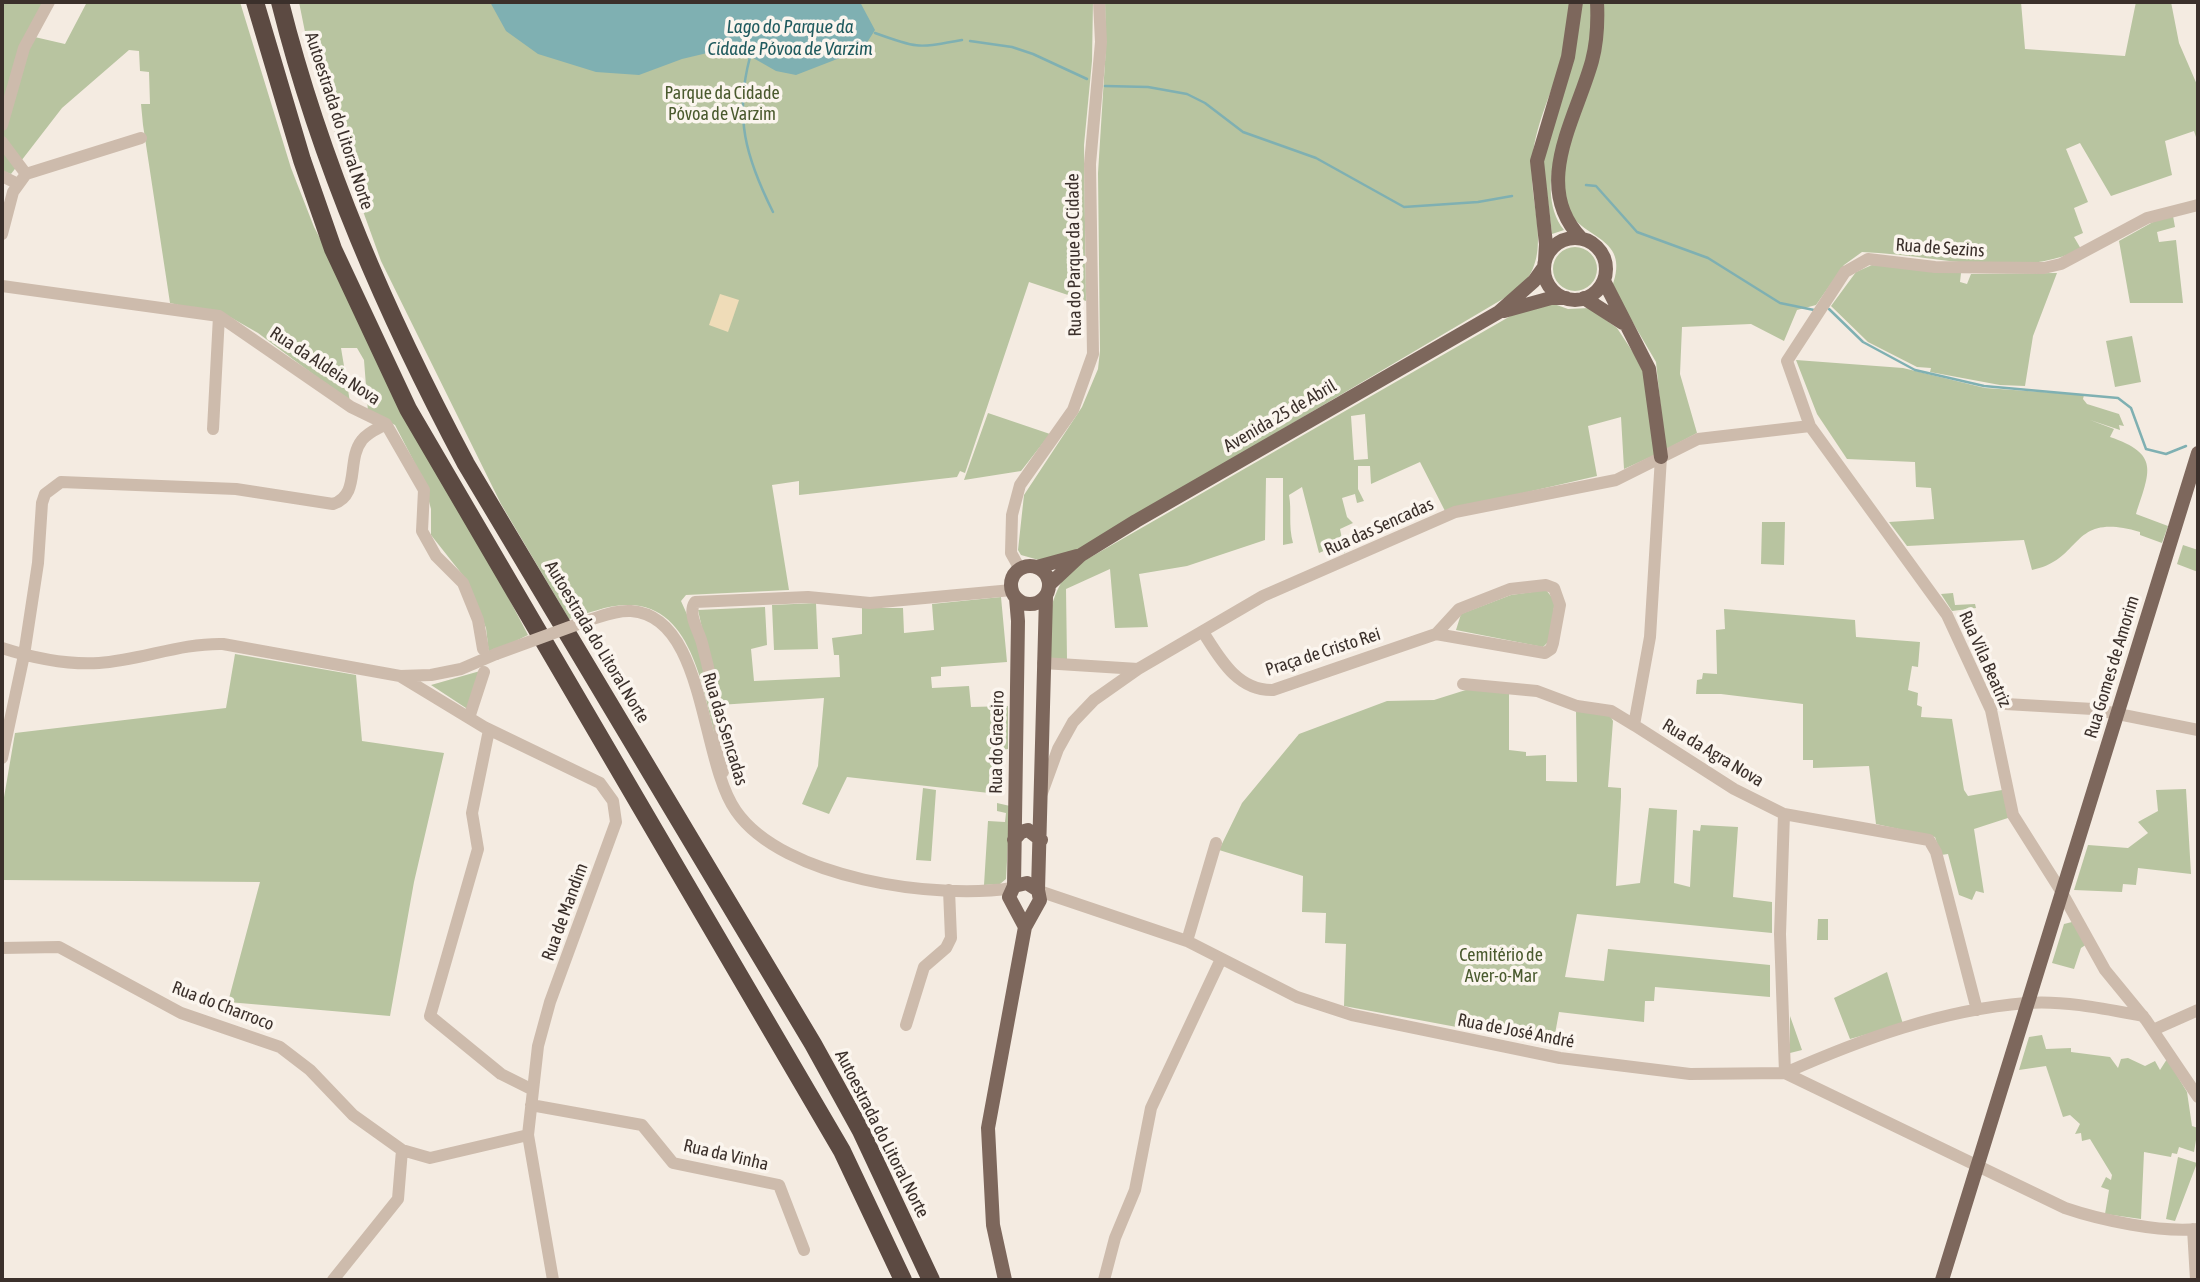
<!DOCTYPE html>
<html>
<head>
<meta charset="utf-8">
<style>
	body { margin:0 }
	#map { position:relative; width:2200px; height:1282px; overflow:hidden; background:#f4ebe1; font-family:"Asap Condensed",sans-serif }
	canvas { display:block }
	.frame { position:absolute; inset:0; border:4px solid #3b302b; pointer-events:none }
</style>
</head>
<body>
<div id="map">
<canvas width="2200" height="1282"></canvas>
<div class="frame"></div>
</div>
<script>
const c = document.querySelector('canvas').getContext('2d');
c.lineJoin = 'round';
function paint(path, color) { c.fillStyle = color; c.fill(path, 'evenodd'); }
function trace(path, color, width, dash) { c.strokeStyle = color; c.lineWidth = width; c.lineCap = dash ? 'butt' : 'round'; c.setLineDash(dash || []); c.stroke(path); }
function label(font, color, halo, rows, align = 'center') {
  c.font = font + ' "Asap Condensed",sans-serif'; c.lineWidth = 7; c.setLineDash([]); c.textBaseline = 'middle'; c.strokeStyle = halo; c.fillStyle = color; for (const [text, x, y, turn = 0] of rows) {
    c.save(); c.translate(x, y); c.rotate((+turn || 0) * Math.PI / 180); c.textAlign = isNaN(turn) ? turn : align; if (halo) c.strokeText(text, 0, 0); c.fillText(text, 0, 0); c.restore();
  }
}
paint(new Path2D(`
	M2,2H45L26,35L65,44L87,2H240L291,168L314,227L528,635L489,654L486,628L465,578L431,535V509L423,479L395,425L368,412L364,360L357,348H341L350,402L258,333L230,317L170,303L143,125L141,104H150L149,72L140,71L139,51L129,50L62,108L11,174L2,171Z
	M299,2H1093L1092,61L1084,145L1086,301L1029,282L965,473L960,471L957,477L799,495V481L772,485L789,590L686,595L681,601L698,639L718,746C703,696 695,603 626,605C607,605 587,614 569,619L501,504L381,261L337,139L307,42Z
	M1105,2H1571C1568,21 1567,42 1562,60C1551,94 1534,128 1532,163C1529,208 1555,255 1518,290L1078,550L1046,562L1021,555L1018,550L1024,495L1082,407L1098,369L1100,351L1098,173L1106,46Z
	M1581,2H1592C1593,20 1591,42 1587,60C1574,107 1529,185 1564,230L1552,234L1543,161Z
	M1602,2H2021L2025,49L2125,56L2136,2H2171L2179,43L2198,87V143L2194,131L2165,141L2172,175L2111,196L2080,143L2066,149L2088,202L2074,208L2083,233L2074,237L2081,249C2016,281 1931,254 1862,252L1844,265L1816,305L1797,310L1784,341L1751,324L1682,327L1680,374L1697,433L1665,450L1656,362L1612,287C1633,232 1574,241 1566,202C1557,152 1590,54 1602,2Z
	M2173,216L2175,227L2157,232L2159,242L2176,240L2183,303H2130L2119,241L2153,222Z
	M1553 269a22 22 0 1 1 44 0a22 22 0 1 1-44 0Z
	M1872,265L1961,273L1960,282L1967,284L1971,274L2057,273L2033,336L2025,386L2000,385L1930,372L1931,368L1917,367L1868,342L1831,306L1856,272Z
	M1554,304L1568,309L1589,308L1617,328L1644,369L1655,455L1624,469L1621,417L1588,426L1597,476L1445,511L1420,462L1371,484L1370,466H1358V489L1364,501L1357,503L1355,494L1342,498L1347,517L1353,523L1340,529L1345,554L1340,544L1319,553L1302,487L1289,495C1292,511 1288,525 1293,543L1283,545V478H1266L1265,540L1187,566L1139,574L1148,627L1115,628L1110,569L1066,589L1067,660L1047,658C1049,622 1047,600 1070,569L1521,310ZM1365,414L1368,459L1354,460L1351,416Z
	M2132,336L2141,382L2115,387L2106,341Z
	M1796,360L1903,368L1985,388L2084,395L2083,399L2087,404L2119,414L2124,426L2119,425L2120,430L2090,420L2114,429L2110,437C2160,454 2150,471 2136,514L2168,526L2162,543L2140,535V532C2069,511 2084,560 2032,570L2024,540L1907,546L1889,522L1934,519L1931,488L1916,487L1915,462L1847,459L1817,414Z
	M988,413L1050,434L1021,471L964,480Z
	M1762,522H1785L1784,565L1761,564Z
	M2183,545L2198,550V572L2177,564Z
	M1546,590L1555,601L1549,641L1543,647L1456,630L1461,614L1511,595Z
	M1953,593L1955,605L1975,604L1976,608L1952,611L1941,594Z
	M1001,597L1007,662L941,667V676L931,677L932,688L969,686L971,707L1008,706V749L1001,750L999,767L990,768L989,793L847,777L829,814L802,804L818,766L824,698L719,705L698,610L765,607L767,645L751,649L754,681L840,677L839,655H834L832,638L862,634V608H903L904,633L934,630L932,604Z
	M816,603L818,649L774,650L772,605Z
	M1724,609L1855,620L1856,637L1920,642L1918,667L1912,666L1908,690L1918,693L1917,705L1922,707L1921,717L1952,719L1964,790L1968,796L2002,790L2011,817L1974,829L1984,893L1976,891L1972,900L1959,895L1948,854L1941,855L1935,837L1876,824L1869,766L1813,768V760H1803V704L1721,694H1696L1697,680L1702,679L1703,673L1717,674L1716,630L1725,629Z
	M235,654L356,675L362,741L444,753L414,882L390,1016L228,1002L260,882L2,880V809L15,733L226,708Z
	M480,671L469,710L431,685Z
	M1469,689L1509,691V750L1526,752V756L1546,755V781L1577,782L1576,711L1610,715L1613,721L1608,787L1621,788V797L1616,886L1640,883L1649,808L1677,810L1674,883L1690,887L1693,830L1700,831L1701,825L1738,827L1733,897L1772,902V933L1577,914L1565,977L1604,981L1608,949L1770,965V997L1655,987L1654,1001H1645L1644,1022L1559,1012L1553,1045L1344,1006L1346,944L1325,943L1326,913L1302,912L1303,876L1219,850L1242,803L1299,734L1387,701L1434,700Z
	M923,788L936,790L931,861L916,860Z
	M2186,789L2191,874L2138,868L2136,885L2123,884L2122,892L2074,890L2088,845L2128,848L2148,833L2138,822L2158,811L2156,790Z
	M997,803L1010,806L1006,879L1000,884L984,885L988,821L1005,822L1006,813L997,811Z
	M1818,919H1828V940H1817Z
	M2072,922L2087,944L2081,948L2074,969L2052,963L2064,924Z
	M1887,972L1903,1024L1850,1039L1834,998Z
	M1790,1016L1802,1050L1790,1053Z
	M2042,1035L2046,1049L2071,1048V1052L2110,1057L2118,1068L2121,1059L2128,1058L2145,1066L2155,1061L2160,1070L2167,1059L2187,1092L2192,1126L2198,1128L2194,1152L2179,1147L2177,1154L2172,1153L2171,1157L2144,1152L2141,1219L2105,1214L2109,1190L2101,1187L2106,1177L2111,1180L2112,1175L2090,1139L2082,1141L2081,1133L2075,1134L2080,1124L2070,1115L2063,1117L2046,1066L2019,1070L2029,1037Z
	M2178,1157L2197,1163L2175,1221L2166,1219Z`), '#b8c4a0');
paint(new Path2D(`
	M720,294L739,300L728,332L709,325Z`), '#efdcb8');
paint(new Path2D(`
	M490,2H860L875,30L863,49L796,75L776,71L748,55L724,49L682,59L639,75L596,72L538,54L506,31Z`), '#7fb0b2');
trace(new Path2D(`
	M875,33C919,49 917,48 962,40
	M970,41L1012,47L1033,54L1087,79
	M750,57C734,117 746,158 773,212
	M1105,86L1148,87L1187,94L1205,103L1243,132L1316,158L1404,207L1478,202L1512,196
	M1586,185L1596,186L1637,232L1708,258L1780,303L1814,310
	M1829,309L1863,342L1915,370L1984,386L2118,398L2131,408L2146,449L2166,454L2186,446`), '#7fb0b2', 2.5);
trace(new Path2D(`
	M2,125L24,48L49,2
	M2,142L26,174
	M2,176L18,184
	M2198,205L2147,218L2061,264L2044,268L1935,267L1868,259L1845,272L1787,361L1810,426L1947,615L1991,710L2013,815L2061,891L2105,970L2146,1020L2198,1097
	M2,234L13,192L26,174L141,138
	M2,286L219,316L351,407L386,424L424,490L422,531L436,556L463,583L478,620L483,649
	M213,429L219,316
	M1661,457L1650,637L1634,725L1734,789L1784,814L1929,840L1936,852L1977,1010
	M1020,569L1011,553L1012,515L1020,485L1073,410L1093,354L1090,164L1101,42L1099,2
	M589,620C603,616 616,610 631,611C706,616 700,761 736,811C783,879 937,900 1012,888
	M1203,632C1219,657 1237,691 1273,690L1436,634L1459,609L1510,589L1546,585L1554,588L1560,605L1553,643L1551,649L1545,653L1436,634
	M2,648C33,658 66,665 99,663C141,660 181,643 223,644L400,676L431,675L461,669L496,654
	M1043,663L1138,669
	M400,676L484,727L600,783L613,801L616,822L550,1002L538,1046L528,1135L553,1280
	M1463,684L1537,691L1577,706L1611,711L1634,725
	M1988,703L2093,709L2198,730
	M469,718L484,672
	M489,730L472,813L478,849L430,1016L501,1074L533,1090
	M2,758L24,655L38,563L42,503L45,494L61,482L236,489L333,504C361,495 346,460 362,440C368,432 377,429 386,424
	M723,772C723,729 713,685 702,643C699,631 687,614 695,602L808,597L870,603L1012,590
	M1042,793L1058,749L1073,722L1094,700L1138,669L1263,596L1455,512L1616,480L1698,439L1810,426
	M1784,814L1780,934L1785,1073C1862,1039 1941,1010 2026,1003C2064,1000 2106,1009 2143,1016
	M1039,891L1187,941L1297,997L1352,1015L1560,1058L1690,1074L1785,1073L2065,1208C2100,1220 2161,1233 2198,1229
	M1187,941L1216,843
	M2,948L59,947L181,1013L280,1047L310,1070L353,1115L402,1150L430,1158L528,1135
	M906,1025L924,967L946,948L951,938L949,890
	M2153,1030L2198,1010
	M531,1105L642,1125L673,1163L779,1185L804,1250
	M2193,1229L2196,1280
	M333,1280L398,1199L402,1150
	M1104,1280L1115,1238L1135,1190L1151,1108L1221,959`), '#cdbbac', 12);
trace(new Path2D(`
	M1581,238C1531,186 1576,119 1592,61C1597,42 1598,22 1597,2
	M1544 269a31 31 0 1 1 62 0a31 31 0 1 1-62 0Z
	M1545,261L1546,244L1537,161L1568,57L1576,2
	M1604,281L1649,369L1661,457
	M1584,298L1623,323
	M1504,311L1551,298H1566
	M1011 585a19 19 0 1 1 38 0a19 19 0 1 1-38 0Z
	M1037,567L1077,556
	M1050,584L1081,555L1136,521L1499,312L1534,281L1544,267
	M1014,840L1021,832L1028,830L1041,840
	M1014,886L1018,621L1016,598
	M1038,890L1046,597
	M1005,1280L993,1225L988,1128L1025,927L1040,900L1038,890L1027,883L1014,886L1009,897L1025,927
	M1942,1280L2198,453`), '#7d675c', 14);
trace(new Path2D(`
	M255,2L302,160L333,249L408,409L842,1151L903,1280
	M280,2C321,165 387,316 466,464L813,1044L861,1131L931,1280`), '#5c4a42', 18);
trace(new Path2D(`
	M496,654L589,620`), '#cdbbac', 12);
label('18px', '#4a5a2e', '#fbf5ee', [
	["Parque da Cidade",722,93],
	["Póvoa de Varzim",722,114],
	["Cemitério de",1501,955],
	["Aver-o-Mar",1501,976]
]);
label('18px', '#3b302b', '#fbf5ee', [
	["Autoestrada do Litoral Norte",339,121,72],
	["Rua de Sezins",1940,248,4],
	["Rua do Parque da Cidade",1074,255,-91],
	["Rua da Aldeia Nova",325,366,33],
	["Avenida 25 de Abril",1280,416,-30],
	["Rua das Sencadas",1379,527,-24],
	["Autoestrada do Litoral Norte",597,642,59],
	["Praça de Cristo Rei",1323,652,-18],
	["Rua Vila Beatriz",1985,659,66],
	["Rua Gomes de Amorim",2112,667,-73],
	["Rua das Sencadas",725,729,73],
	["Rua do Graceiro",997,742,-89],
	["Rua da Agra Nova",1713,753,31],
	["Rua de Mandim",565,912,-70],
	["Rua do Charroco",223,1006,21],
	["Rua de José André",1516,1031,11],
	["Autoestrada do Litoral Norte",882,1134,63],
	["Rua da Vinha",726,1155,13]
]);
label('italic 19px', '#1f5a5e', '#fbf5ee', [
	["Lago do Parque da",790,27],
	["Cidade Póvoa de Varzim",790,49]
]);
</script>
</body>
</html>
